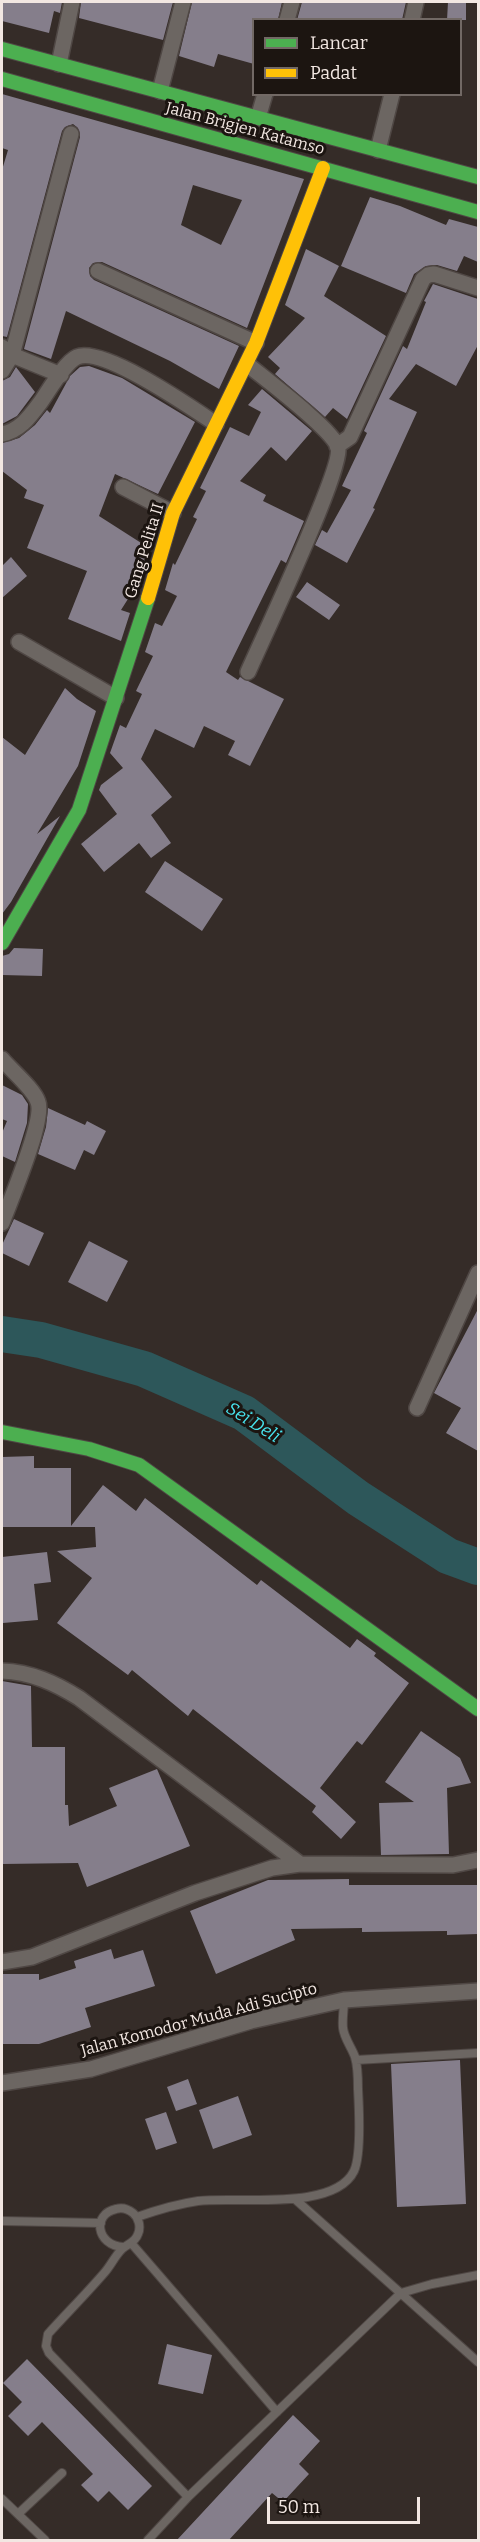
<!DOCTYPE html>
<html>
<head>
<meta charset="utf-8">
<style>
	body { margin:0 }
	#map { position:relative; width:480px; height:2542px; overflow:hidden; background:#352c28; font-family:Bitter,serif }
	canvas { display:block }
	.frame { position:absolute; inset:0; border:3px solid #f2e7e2; pointer-events:none }
	.legend { position:absolute; left:252px; top:18px; width:210px; height:78px; box-sizing:border-box; background:#1c1511; border:2px solid #726965; margin:0; padding:8px 10px; list-style:none; font-size:18px; color:#f2e7e2 }
	.legend li { display:flex; align-items:center; gap:12px; height:30px }
	.legend b { width:30px; border:2px solid #726965 }
	.scale { position:absolute; left:267px; top:2497px; width:153px; height:27px; box-sizing:border-box; border:3px solid #f2e7e2; border-top:0; padding-left:8px; font-size:18px; line-height:21px; white-space:nowrap; color:#f2e7e2; -webkit-text-stroke:4px #1c1511; paint-order:stroke }
</style>
</head>
<body>
<div id="map">
<canvas width="480" height="2542"></canvas>
<div class="frame"></div>
<ul class="legend">
<li><b style="height:8px;background:#4caf50"></b>Lancar</li>
<li><b style="height:8px;background:#ffc107"></b>Padat</li>
</ul>
<div class="scale">50 m</div>
</div>
<script>
const c = document.querySelector('canvas').getContext('2d');
c.lineJoin = 'round';
function trace(path, color, width, dash) { c.strokeStyle = color; c.lineWidth = width; c.lineCap = dash ? 'butt' : 'round'; c.setLineDash(dash || []); c.stroke(path); }
function paint(path, color) { c.fillStyle = color; c.fill(path, 'evenodd'); }
function label(font, color, halo, rows, align = 'center') {
  c.font = font + ' Bitter,serif'; c.lineWidth = 6; c.setLineDash([]); c.textBaseline = 'middle'; c.strokeStyle = halo; c.fillStyle = color; for (const [text, x, y, turn = 0] of rows) {
    c.save(); c.translate(x, y); c.rotate((+turn || 0) * Math.PI / 180); c.textAlign = isNaN(turn) ? turn : align; if (halo) c.strokeText(text, 0, 0); c.fillText(text, 0, 0); c.restore();
  }
}
trace(new Path2D(`
	M2,1334L41,1340L144,1369L244,1413L358,1498L448,1556L478,1567`), '#2d575a', 36);
paint(new Path2D(`
	M2,2H62L60,13L54,11L49,33L2,21Z
	M81,2H173L163,40L79,18Z
	M192,2H282L278,20H254V64L218,54L214,67L179,56Z
	M302,2H406L402,20H297Z
	M448,2H466V20H447Z
	M2,94L304,179L247,328L102,262L93,263L89,268L90,276L94,280L239,346L219,389L170,361L66,311L51,359L24,349L80,137L78,128L73,124L65,127L62,131L7,337L2,336V170L8,150L2,148ZM193,185L242,200L221,245L181,225Z
	M370,197L400,206L446,225L449,219L478,227V262L464,256L457,271L437,265L426,266L414,274L406,293L341,266Z
	M306,249L339,266L324,296L386,336L347,419L333,408L325,417L275,374L280,368L268,357L305,318L285,305Z
	M433,284L478,299V345L456,386L416,364L389,399L417,412L373,508L375,509L347,563L315,545L322,530L327,533L351,490L342,486L367,433L364,431L403,346L407,349L426,302L424,301Z
	M89,366L122,378L195,422L158,494L115,474L99,516L149,548L140,580L121,610L130,613L121,641L68,619L87,571L27,548L44,505L24,498L27,490L2,471V443L19,438L35,425L47,410L50,413L70,376L80,367Z
	M16,367L35,392L17,416L2,424V381L10,377Z
	M262,389L312,431L286,461L271,447L240,481L266,495L263,501L304,521L286,563L281,560L226,672L238,680L240,677L284,699L250,766L228,755L235,741L204,726L194,748L155,729L141,759L172,797L151,815L171,843L151,858L139,843L104,872L81,844L117,814L99,790L101,785L123,768L110,753L120,725L126,728L142,694L136,691L153,656L145,652L155,623L162,626L177,596L165,590L173,563L175,565L197,519L193,517L206,491L200,488L230,427L249,436L261,412L248,405Z
	M11,557L27,576L2,598V566Z
	M307,582L340,605L329,620L296,597Z
	M65,688L77,699L96,711L78,766L37,834L60,816L11,902L2,914V737L25,755Z
	M165,861L223,899L202,931L145,892Z
	M14,948L43,949L42,976L2,975V956L9,954Z
	M2,1085L22,1095L28,1104L27,1123L15,1162L2,1156V1133L7,1121L2,1119Z
	M48,1108L85,1125L87,1121L106,1131L94,1155L84,1150L75,1170L38,1154L46,1127Z
	M14,1219L44,1233L29,1266L2,1253V1245Z
	M89,1241L128,1261L107,1302L68,1282Z
	M478,1309V1451L446,1433L461,1408L434,1393Z
	M34,1456V1468H71V1526L103,1485L136,1511L145,1498L257,1585L261,1580L350,1648L357,1639L376,1653L374,1656L409,1683L362,1745L357,1741L320,1788L356,1822L341,1839L312,1812L316,1806L193,1709L188,1716L132,1670L128,1675L57,1623L92,1578L57,1551L96,1547L95,1527H2V1457Z
	M47,1552L51,1582L34,1584L38,1620L3,1623L2,1557Z
	M2,1681L31,1686L32,1747H65V1805H68L69,1826L117,1806L109,1788L157,1769L190,1846L87,1887L78,1863L2,1864Z
	M421,1731L460,1758L471,1783L447,1788L449,1854L381,1855L379,1803L414,1802L385,1782Z
	M349,1879V1885H478V1934L447,1935V1931L362,1932V1928L291,1929L295,1940L216,1974L190,1911L268,1880Z
	M111,1949L114,1959L143,1950L155,1986L85,2008L91,2027L39,2044H2V1974H39V1980L76,1968L74,1961Z
	M460,2060L466,2204L397,2207L391,2064Z
	M188,2079L197,2104L176,2111L167,2087Z
	M238,2096L252,2135L213,2149L199,2110Z
	M166,2112L177,2143L156,2150L145,2119Z
	M167,2344L212,2355L203,2394L158,2384Z
	M27,2359L152,2486L128,2510L109,2491L98,2502L81,2485L93,2474L42,2422L28,2436L8,2416L22,2402L3,2383Z
	M293,2415L320,2441L299,2464L309,2474L283,2502L272,2493L228,2541H176Z`), '#857e8b');
const lane = new Path2D(`
	M356,2060L478,2053
	M296,2200L478,2362
	M137,2217C157,2210 177,2204 198,2201C236,2196 334,2212 354,2171C361,2156 359,2107 358,2089C358,2079 358,2067 355,2057C352,2048 344,2038 343,2028C342,2019 344,2009 344,2000
	M2,2221L101,2223
	M132,2244L277,2412
	M123,2247C96,2245 92,2214 116,2209C122,2207 128,2209 133,2213C139,2218 141,2227 138,2234C135,2243 127,2244 122,2249C115,2256 111,2265 105,2272C87,2293 67,2313 48,2334L46,2346L49,2353L188,2497L148,2540
	M188,2497L401,2293L432,2284L478,2275
	M2,2499L45,2540
	M18,2514L62,2473`);
const street = new Path2D(`
	M287,20L292,2
	M412,20L416,2
	M59,64L72,2
	M160,91L183,2
	M258,118L265,94
	M378,150L392,94
	M98,271L256,343
	M2,347L12,355L71,134
	M247,364C265,379 331,428 338,447C344,467 261,642 248,672
	M2,371L12,355L61,375
	M2,434C19,431 29,418 40,403C48,392 65,362 77,357C103,346 192,408 216,424
	M337,446L350,437L423,279L428,275L434,274L478,288
	M123,487L173,513
	M19,642L116,698
	M2,1059C11,1070 34,1089 38,1102C45,1120 10,1201 2,1223
	M417,1408L478,1273
	M2,1671C31,1672 55,1683 79,1698L300,1864
	M2,1962L32,1957L195,1893L272,1868L300,1864L453,1865L478,1860
	M2,2083L91,2069L251,2021L344,2000L478,1991`);
const fast = new Path2D(`
	M2,49L478,177
	M2,79L478,212
	M2,943L79,810L148,598
	M2,1432L89,1449L139,1465L478,1709`);
const slow = new Path2D(`
	M148,598L173,513L256,343L323,168`);
trace(lane, '#4f4744', 10);
trace(street, '#4f4744', 18);
trace(fast, '#4f4744', 16);
trace(slow, '#4f4744', 16);
trace(lane, '#6c6662', 8);
trace(street, '#6c6662', 15);
trace(fast, '#4caf50', 14);
trace(slow, '#ffc107', 14);
label('16px', '#f2e7e2', '#1c1511', [
	["Jalan Brigjen Katamso",245,129,15],
	["Gang Pelita II",145,551,-73],
	["Jalan Komodor Muda Adi Sucipto",199,2020,-15]
]);
label('italic 18px', '#47e3ee', '#1c1511', [
	["Sei Deli",253,1423,32]
]);
</script>
</body>
</html>
